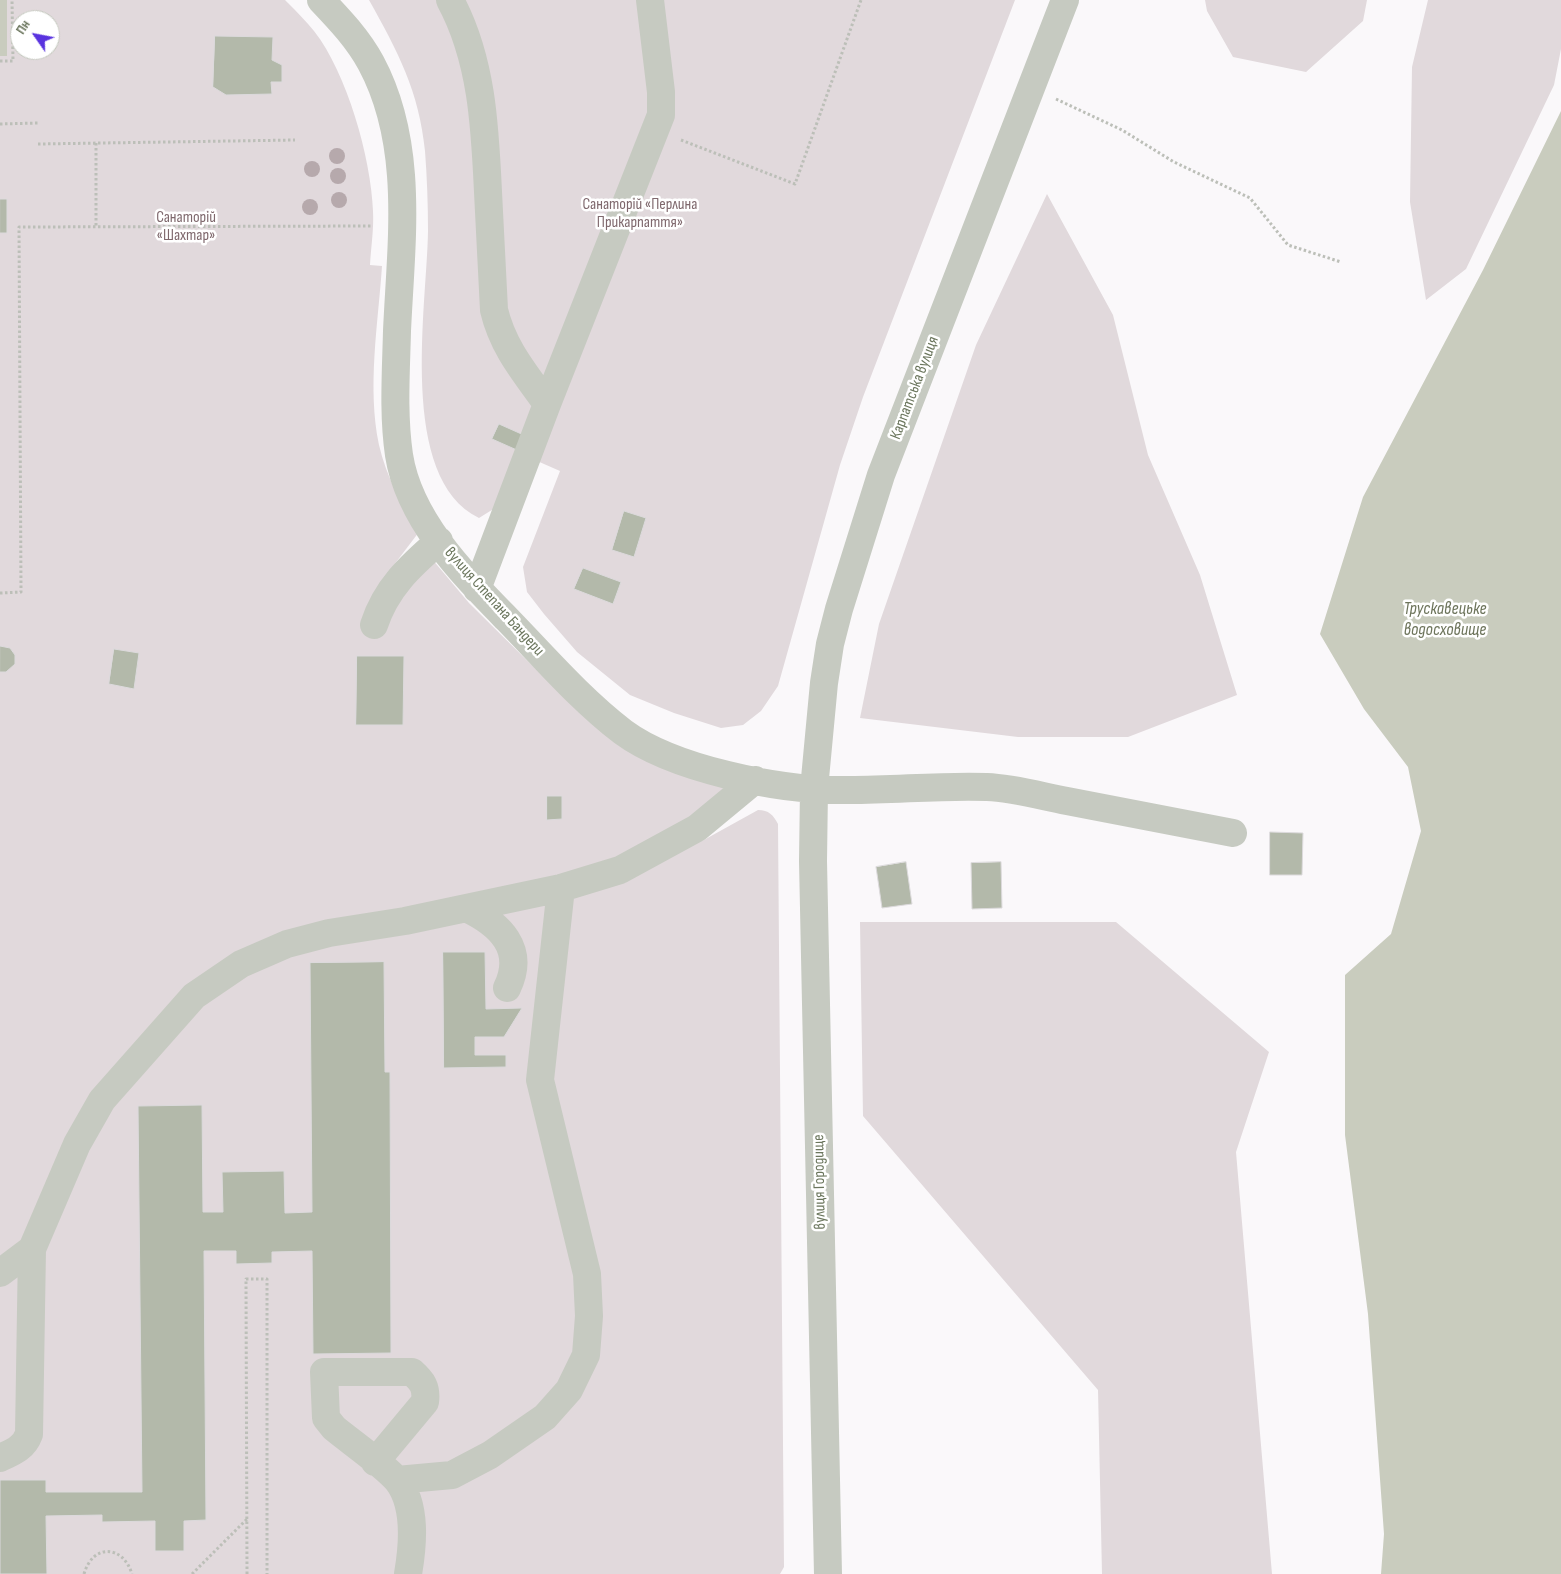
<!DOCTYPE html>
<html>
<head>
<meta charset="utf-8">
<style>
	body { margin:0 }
	#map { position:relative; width:1561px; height:1574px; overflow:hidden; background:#faf8fa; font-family:"Sofia Sans Condensed",sans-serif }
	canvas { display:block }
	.north { position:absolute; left:10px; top:10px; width:50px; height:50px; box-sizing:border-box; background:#fff; border:1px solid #c4c8be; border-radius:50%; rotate:303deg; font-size:14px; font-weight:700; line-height:20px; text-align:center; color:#6b765d }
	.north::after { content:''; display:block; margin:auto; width:18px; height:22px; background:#5933df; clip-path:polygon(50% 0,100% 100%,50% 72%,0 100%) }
</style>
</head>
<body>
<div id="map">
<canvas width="1561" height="1574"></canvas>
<div class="north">Пн</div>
</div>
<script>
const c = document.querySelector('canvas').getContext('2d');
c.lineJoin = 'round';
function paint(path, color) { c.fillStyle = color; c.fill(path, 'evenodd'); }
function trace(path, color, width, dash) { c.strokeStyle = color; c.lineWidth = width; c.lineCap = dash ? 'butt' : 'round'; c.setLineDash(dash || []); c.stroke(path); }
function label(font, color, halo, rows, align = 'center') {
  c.font = font + ' "Sofia Sans Condensed",sans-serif'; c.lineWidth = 5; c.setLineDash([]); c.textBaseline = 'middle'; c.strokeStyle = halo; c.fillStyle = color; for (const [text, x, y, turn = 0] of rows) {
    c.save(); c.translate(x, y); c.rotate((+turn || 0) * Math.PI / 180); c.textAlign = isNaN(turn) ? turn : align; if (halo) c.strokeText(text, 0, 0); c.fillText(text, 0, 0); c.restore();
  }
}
paint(new Path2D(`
	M0,0H285L288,3C297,12 306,21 314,31C347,73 371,158 373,211C374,229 371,247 370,265L382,266C378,325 367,387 379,445C386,476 402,506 419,532L384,578L432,559L469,603L571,704L725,781L722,792L693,830L702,841L758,810C769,810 773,815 778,824L784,1567L780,1574H0ZM20,20H50V50H20Z
	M369,0H1015L863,397L840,465L778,686L761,711L743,725L721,728L674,713L630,695L577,652L544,614L527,592L523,567L560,471L528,457L495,508L479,518C397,478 427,306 428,231C428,205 427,177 425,151C419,91 398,52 369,0Z
	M1205,0H1367L1363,21L1306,72L1233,57L1207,11Z
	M1428,0H1561V49L1554,85L1466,269L1426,300L1410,202L1412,67Z
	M1047,194L1113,315L1148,455L1200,575L1237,695L1128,737H1018L860,718L879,624L976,345Z
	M860,922H1116L1269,1052L1236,1152L1272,1574H1102L1098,1390L863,1116Z`), '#e1d9dc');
paint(new Path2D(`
	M0,0H7V56H0Z
	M1561,111V1574H1381L1384,1534L1368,1314L1345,1135V975L1391,934L1421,831L1408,767L1364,709L1320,634L1363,497L1483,270Z`), '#c9ccbe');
const building = new Path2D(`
	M215,36L273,37L272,60L282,65V82H271L272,94L226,95L213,87Z
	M0,199H7V233H0Z
	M499,424L526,436L519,451L492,439Z
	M624,511L646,518L634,557L612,550Z
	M583,568L621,582L613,604L574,589Z
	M0,646L10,648L15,655V664L6,672H0Z
	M114,649L139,653L134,689L109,684Z
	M357,656H404L403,725H356Z
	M547,796H562V819L547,820Z
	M1270,832L1303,833L1302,875H1270Z
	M906,862L912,904L882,908L876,867Z
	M1001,862L1002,908L972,909L971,863Z
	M443,952H485L486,1009L522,1008L504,1037H475V1055H506V1067L444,1068Z
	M384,962L385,1072H390L391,1353L313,1354L312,1251L272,1252V1263L236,1264V1251H204L206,1520L184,1521V1551H155V1521L102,1522V1515L46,1516L47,1574H0V1480H46V1492H142L138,1106L202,1105L203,1212H223L222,1172L284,1171L285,1213L312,1212L310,963Z`);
paint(building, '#b3b9aa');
trace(building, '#dcdadc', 1);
trace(new Path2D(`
	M0,61H13L12,0
	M1056,99L1122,130L1174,162L1250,198L1288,245L1341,262
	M0,124L38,123
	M681,140L795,184L861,0
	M96,143V227
	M38,144L295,140
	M0,593L21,592L19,227L373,226
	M84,1574C93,1543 123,1545 132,1574
	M192,1574L247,1519
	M247,1574L246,1279H267V1574`), '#bcbfb8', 3, [2.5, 2.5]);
trace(new Path2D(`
	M321,0C340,20 358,39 371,63C415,145 401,242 397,331C396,372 393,414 399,455C409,520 463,574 507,619C544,657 580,699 623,732C673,769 778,790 840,790C889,791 938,785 987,787C1013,788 1041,796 1067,801C1122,812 1178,822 1233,833
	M450,0C482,59 485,127 488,192C490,231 492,271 494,310C503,348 525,373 547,404
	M477,589L547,404L661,115V92L650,0
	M374,625C386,588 410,566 439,541
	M466,908C500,924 526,949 507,988
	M0,1273L32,1249
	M0,1458C13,1452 24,1448 29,1434L32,1249L77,1144L102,1100L194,996L241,964L287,944L329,933L405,921L561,888L620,870L697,828L755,780
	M375,1462L425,1402C427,1387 422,1381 412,1372H324L326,1418L334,1428C351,1442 383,1464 397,1480C417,1505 413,1545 408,1574
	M397,1480L452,1475L490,1455L545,1417L569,1390L586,1355L589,1316L587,1274L540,1080L561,888
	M828,1574L813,861L814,789L824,683L830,644L839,609L881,475L1065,0`), '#c6cac1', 28);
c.fillStyle = '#b6a9ac';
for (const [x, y] of [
	[337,156],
	[312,169],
	[338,176],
	[339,200],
	[310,207]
]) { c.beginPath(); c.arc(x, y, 8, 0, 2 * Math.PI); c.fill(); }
label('16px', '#7f686d', '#fff', [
	["Санаторій «Перлина",640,205],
	["Прикарпаття»",640,223],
	["Санаторій",186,218],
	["«Шахтар»",186,236]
]);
label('16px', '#6b765d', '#fff', [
	["Карпатська вулиця",915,388,-69],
	["вулиця Степана Бандери",494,602,48],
	["вулиця Городище",820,1182,-91]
]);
label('italic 18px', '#6d745b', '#fff', [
	["Трускавецьке",1445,609],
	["водосховище",1445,630]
]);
</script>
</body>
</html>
